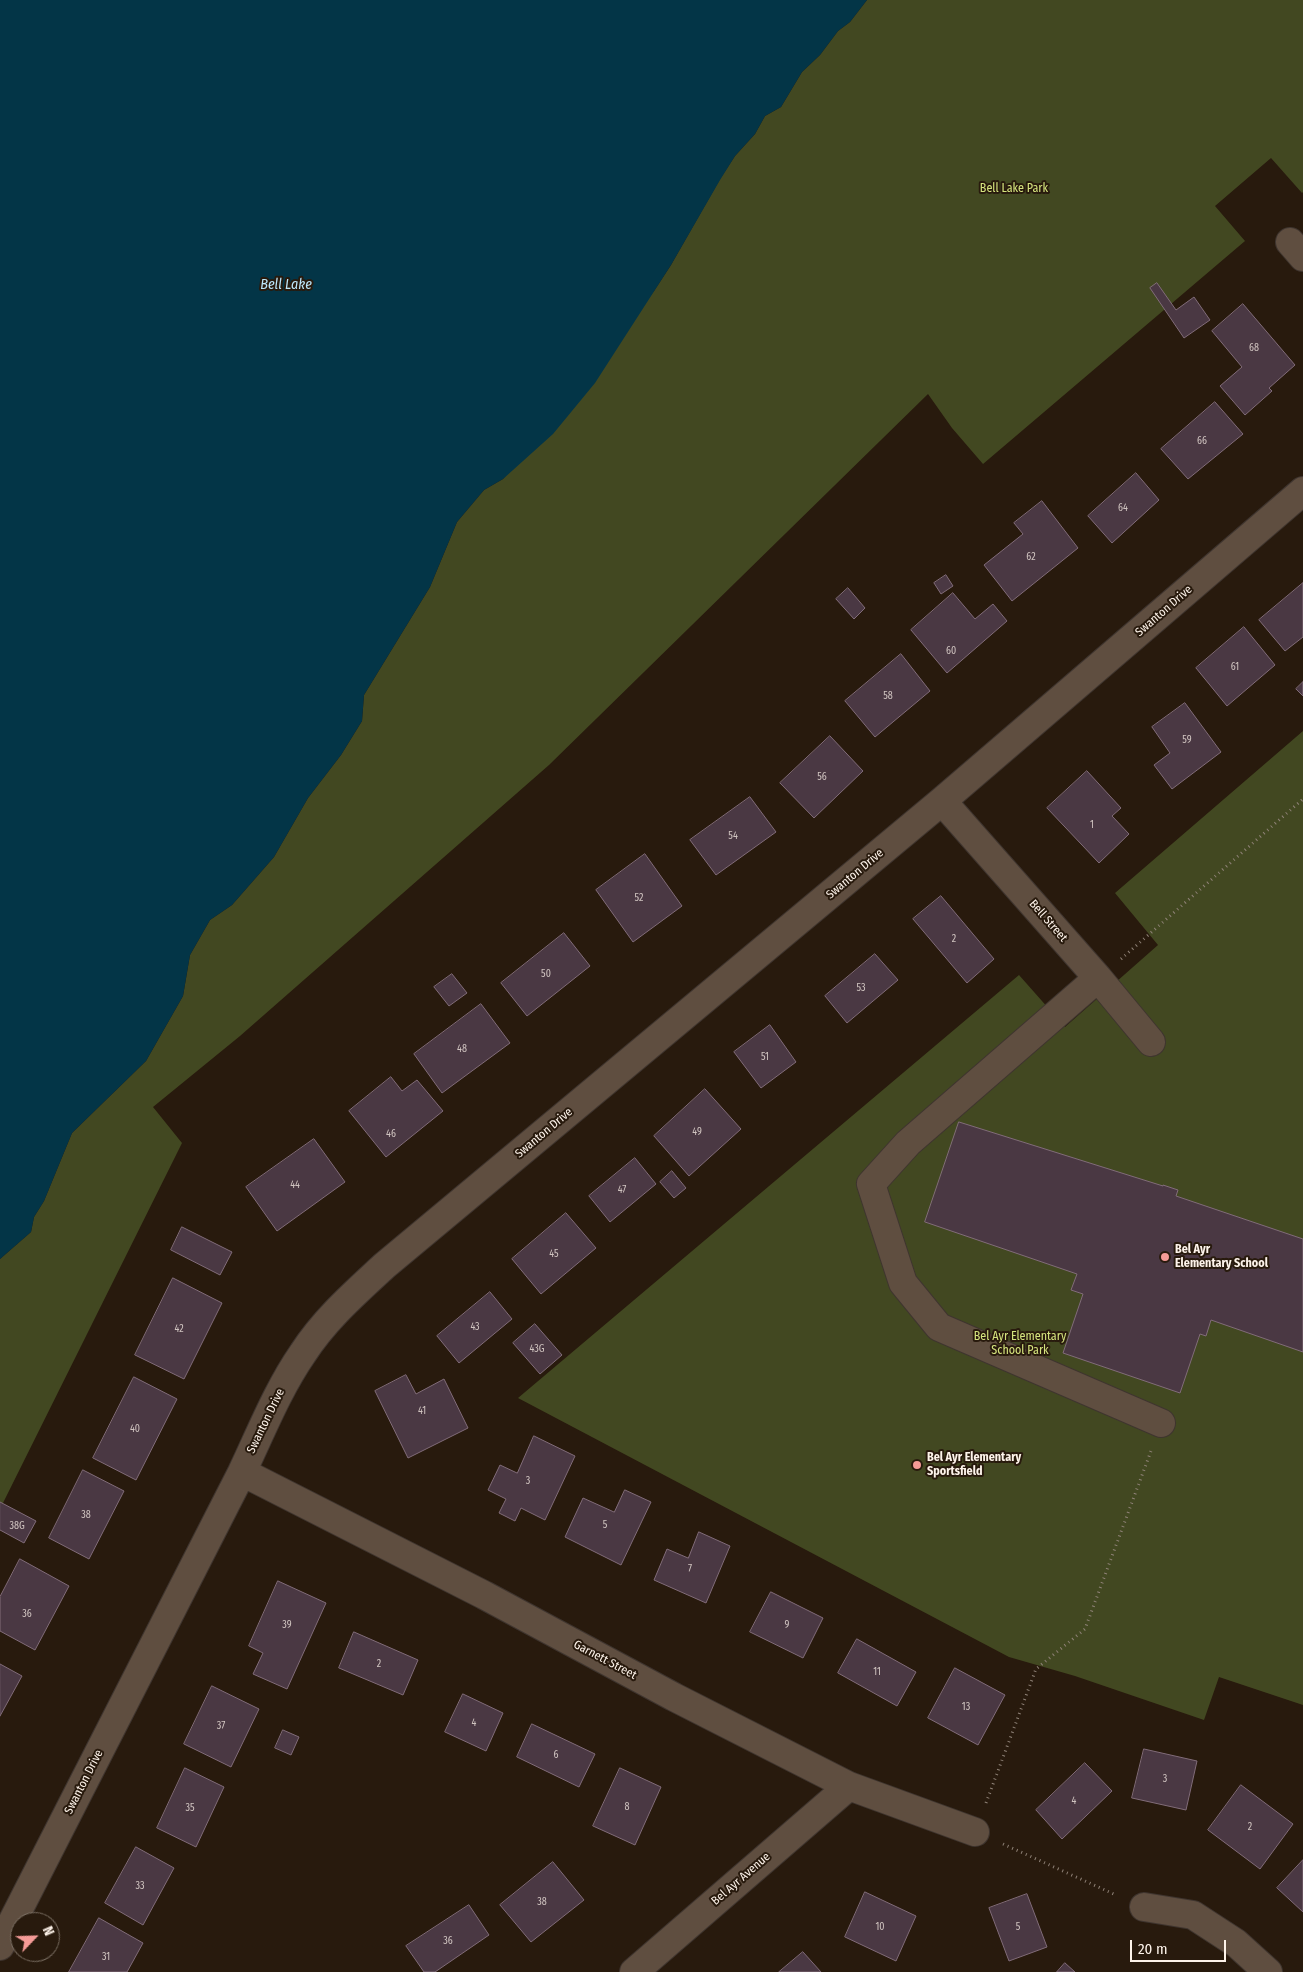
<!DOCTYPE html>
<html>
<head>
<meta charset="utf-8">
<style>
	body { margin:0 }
	#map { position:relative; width:1303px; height:1972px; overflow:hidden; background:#281a0d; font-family:"Fira Sans Condensed",sans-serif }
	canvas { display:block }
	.north { position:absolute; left:10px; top:1912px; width:50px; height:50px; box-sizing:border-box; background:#281a0d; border:1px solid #7d7165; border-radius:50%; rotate:66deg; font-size:14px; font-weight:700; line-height:20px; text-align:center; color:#fdf3ea }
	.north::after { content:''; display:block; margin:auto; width:18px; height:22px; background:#f59b97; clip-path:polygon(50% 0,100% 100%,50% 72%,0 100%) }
	.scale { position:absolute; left:1130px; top:1940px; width:96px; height:22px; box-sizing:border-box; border:2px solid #fdf3ea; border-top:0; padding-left:6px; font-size:15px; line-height:18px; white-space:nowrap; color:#fdf3ea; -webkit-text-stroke:4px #281a0d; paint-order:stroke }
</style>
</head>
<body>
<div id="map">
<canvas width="1303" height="1972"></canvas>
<div class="north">N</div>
<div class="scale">20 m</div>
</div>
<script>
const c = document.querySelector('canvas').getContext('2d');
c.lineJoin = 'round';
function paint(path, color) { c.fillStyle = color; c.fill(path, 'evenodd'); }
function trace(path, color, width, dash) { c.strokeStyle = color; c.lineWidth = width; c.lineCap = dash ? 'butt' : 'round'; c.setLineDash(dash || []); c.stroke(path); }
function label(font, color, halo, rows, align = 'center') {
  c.font = font + ' "Fira Sans Condensed",sans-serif'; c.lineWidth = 4; c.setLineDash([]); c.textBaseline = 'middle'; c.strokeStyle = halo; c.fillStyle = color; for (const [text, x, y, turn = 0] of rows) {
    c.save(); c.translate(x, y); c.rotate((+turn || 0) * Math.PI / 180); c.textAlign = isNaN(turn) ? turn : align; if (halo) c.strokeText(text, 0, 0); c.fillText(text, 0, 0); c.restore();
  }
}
paint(new Path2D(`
	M867,0H1303V192L1302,193L1271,158L1215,206L1245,241L983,464L952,428L928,394L549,765L240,1036L153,1107L182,1143L0,1509V1259L31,1232L34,1217L44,1201L72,1133L146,1061L183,996L190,955L210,920L232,905L274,857L308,798L341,755L362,721L364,695L430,587L457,522L484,490L503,479L654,291L671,265L720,179L735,156L755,134L765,116L781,107L802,72L820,55L838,31L850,22Z
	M1303,731V1705L1219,1677L1204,1720L1075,1676L1009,1657L518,1398L1019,975L1065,1027L1158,945L1115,893Z`), '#424821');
paint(new Path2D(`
	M0,0H867L850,22L838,31L820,55L802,72L781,107L765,116L755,134L735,156L720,180L671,265L595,383L553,434L503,479L484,490L457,522L430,587L364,695L362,721L341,755L308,798L274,857L232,905L210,920L190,955L183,996L146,1061L72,1133L44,1201L34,1217L31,1232L0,1259Z`), '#033547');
const building = new Path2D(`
	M1157,283L1176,310L1194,297L1210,320L1184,338L1150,288Z
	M1243,304L1295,365L1269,388L1272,391L1245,415L1220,386L1242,367L1212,331Z
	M1215,402L1243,434L1188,479L1161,449Z
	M1136,473L1159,500L1112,543L1088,516Z
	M1042,501L1078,548L1012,601L984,565L1023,534L1014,523Z
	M946,575L953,586L941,594L934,583Z
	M1303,583V637L1285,651L1259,620Z
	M848,588L865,608L854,619L836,599Z
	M953,593L975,619L993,604L1007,621L947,673L911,630Z
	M1244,627L1275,665L1227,706L1196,668Z
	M901,654L930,691L875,737L845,701Z
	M1303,682V696L1296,689Z
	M1185,703L1221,752L1172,789L1154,765L1170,753L1152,727Z
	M830,736L863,771L814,818L780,783Z
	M1087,771L1121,808L1112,816L1129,834L1099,863L1047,808Z
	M750,797L776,832L716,875L690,840Z
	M645,854L682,906L633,942L596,890Z
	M941,896L994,959L967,983L913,919Z
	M564,933L590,966L527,1016L501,983Z
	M875,954L898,980L847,1023L825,996Z
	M452,974L467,993L449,1006L434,987Z
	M481,1004L510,1043L442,1093L414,1054Z
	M770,1025L796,1062L761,1088L734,1052Z
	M391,1077L402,1091L417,1080L443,1111L386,1157L349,1111Z
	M705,1089L741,1129L689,1176L654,1136Z
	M959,1122L1163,1186V1185L1178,1190L1176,1196L1303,1239V1352L1211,1320L1206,1336L1200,1334L1180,1393L1063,1353L1083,1294L1071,1290L1077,1274L925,1222Z
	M314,1139L345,1182L277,1231L246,1187Z
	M635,1158L656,1184L610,1222L589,1196Z
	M672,1171L686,1188L674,1198L660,1182Z
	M566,1213L596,1248L541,1294L512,1259Z
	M182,1227L232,1252L220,1275L171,1250Z
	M173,1278L222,1303L184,1379L135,1355Z
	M490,1292L512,1319L459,1363L437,1336Z
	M535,1324L562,1355L540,1374L513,1343Z
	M406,1375L416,1394L444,1379L468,1428L408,1458L375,1391Z
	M134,1377L177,1399L136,1480L93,1458Z
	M534,1436L575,1456L545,1520L521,1508L515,1521L499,1513L506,1499L488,1490L500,1465L517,1473Z
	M83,1470L124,1491L89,1559L49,1538Z
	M625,1490L651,1502L621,1565L565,1537L583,1498L614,1512Z
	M0,1502L36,1521L24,1543L0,1530Z
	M699,1532L730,1546L706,1603L654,1580L667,1549L688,1558Z
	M20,1559L69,1586L35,1650L0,1631V1597Z
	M278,1581L326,1603L287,1689L253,1674L263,1653L249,1646Z
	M771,1592L823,1618L803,1658L750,1632Z
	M354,1632L418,1660L403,1695L339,1668Z
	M857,1639L916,1672L897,1706L838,1673Z
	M0,1664L22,1676L0,1716Z
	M955,1668L1005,1695L978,1745L928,1718Z
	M212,1686L259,1709L231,1767L184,1744Z
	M463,1694L503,1713L486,1751L445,1732Z
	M532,1724L595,1754L579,1787L517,1757Z
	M283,1730L299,1737L291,1755L275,1748Z
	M1144,1749L1197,1761L1186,1810L1132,1798Z
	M1085,1763L1112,1791L1062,1839L1036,1810Z
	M185,1768L224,1787L196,1847L157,1828Z
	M620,1768L661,1787L635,1845L593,1826Z
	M1241,1785L1293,1824L1260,1869L1208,1830Z
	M136,1847L174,1868L143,1925L105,1903Z
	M1303,1860V1912L1277,1888Z
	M553,1862L584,1900L531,1942L500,1905Z
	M865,1892L916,1916L896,1961L845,1937Z
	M1027,1894L1047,1947L1009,1961L989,1908Z
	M469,1905L489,1935L435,1972H424L406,1946Z
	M99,1918L143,1943L127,1972H69Z
	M803,1952L821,1972H779Z
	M1065,1963L1075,1972H1057Z`);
paint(building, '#4a3843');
trace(building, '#816c79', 1);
const minor = new Path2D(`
	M1290,242L1303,257
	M942,801L1098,978L1151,1042
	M1098,978L908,1143L871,1184L903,1283L939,1327L1161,1423
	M242,1472L484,1595L674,1697L849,1786L975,1832
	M1144,1907L1193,1915L1236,1943L1268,1972
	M0,1946L242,1472C261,1432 278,1389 303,1353C325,1319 355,1293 384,1266L942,801L1303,491
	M634,1972L849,1786`);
trace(minor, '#3f352f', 30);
trace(new Path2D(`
	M1121,959L1303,799
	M986,1803L1036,1669L1085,1629L1151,1451
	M1003,1844L1116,1895`), '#8f8277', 3, [1, 4]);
trace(minor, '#5f4e40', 28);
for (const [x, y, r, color] of [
	[1165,1257,5,"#f59b97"],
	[917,1465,5,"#f59b97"]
]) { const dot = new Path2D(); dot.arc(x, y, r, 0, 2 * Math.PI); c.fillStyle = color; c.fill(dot); trace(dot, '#281a0d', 2); }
label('10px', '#d0c4c0', null, [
	["68",1254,348],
	["66",1202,441],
	["64",1123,508],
	["62",1031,557],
	["60",951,651],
	["61",1235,667],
	["58",888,696],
	["59",1187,740],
	["56",822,777],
	["1",1092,825],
	["54",733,836],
	["52",639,898],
	["2",954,939],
	["50",546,974],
	["53",861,988],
	["48",462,1049],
	["51",765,1057],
	["49",697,1132],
	["46",391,1134],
	["44",295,1185],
	["47",622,1190],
	["45",554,1254],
	["43",475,1327],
	["42",179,1329],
	["43G",537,1349],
	["41",422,1411],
	["40",135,1429],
	["3",528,1481],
	["38",86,1515],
	["5",605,1525],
	["38G",17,1526],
	["7",690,1569],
	["36",27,1614],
	["39",287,1625],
	["9",787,1625],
	["2",379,1664],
	["11",877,1672],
	["13",966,1707],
	["4",474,1723],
	["37",221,1726],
	["6",556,1755],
	["3",1165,1779],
	["4",1074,1801],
	["8",627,1807],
	["35",190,1808],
	["2",1250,1827],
	["33",140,1886],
	["38",542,1902],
	["10",880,1927],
	["5",1018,1927],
	["36",448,1941],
	["31",106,1957]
]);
label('12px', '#d5e47e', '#281a0d', [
	["Bell Lake Park",1014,189],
	["Bel Ayr Elementary",1020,1337],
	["School Park",1020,1351]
]);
label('12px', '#fdf3ea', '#281a0d', [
	["Swanton Drive",1164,611,-41],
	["Swanton Drive",855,874,-40],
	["Bell Street",1048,921,49],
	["Swanton Drive",544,1133,-40],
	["Swanton Drive",266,1421,-64],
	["Garnett Street",605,1660,28],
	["Swanton Drive",84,1782,-63],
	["Bel Ayr Avenue",741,1879,-41]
]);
label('bold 12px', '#fdf3ea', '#281a0d', [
	["Bel Ayr",1175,1250],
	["Elementary School",1175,1264],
	["Bel Ayr Elementary",927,1458],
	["Sportsfield",927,1472]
], 'left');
label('italic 14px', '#bde7fb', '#281a0d', [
	["Bell Lake",286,285]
]);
</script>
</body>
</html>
